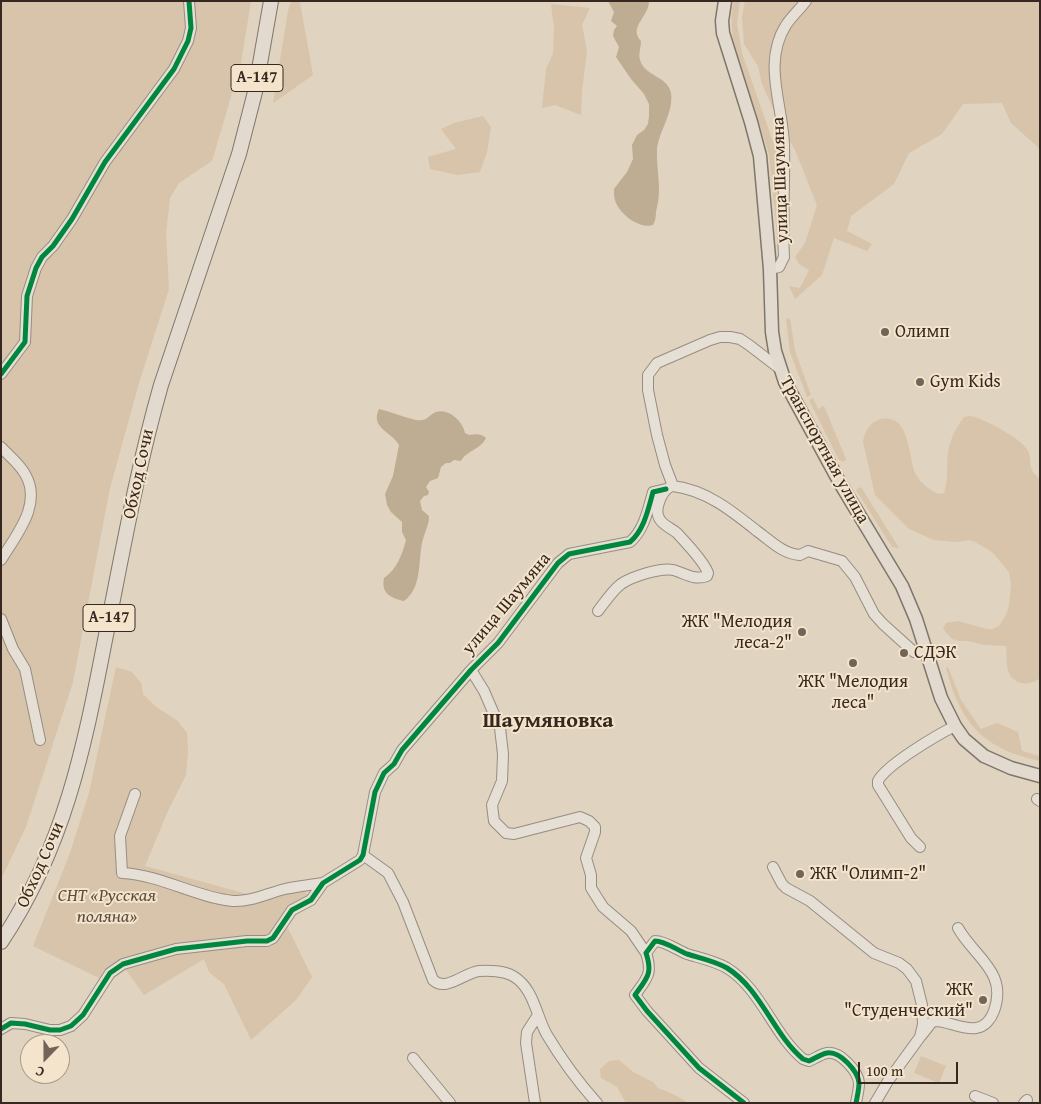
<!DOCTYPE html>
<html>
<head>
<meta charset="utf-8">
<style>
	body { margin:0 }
	#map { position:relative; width:1041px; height:1104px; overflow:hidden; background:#e0d3bf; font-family:"Gentium Book Plus",serif }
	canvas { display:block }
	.frame { position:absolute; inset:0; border:2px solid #362821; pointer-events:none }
	.north { position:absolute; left:20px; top:1034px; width:50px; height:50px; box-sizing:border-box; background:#f4e4cc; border:1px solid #a89988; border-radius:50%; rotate:202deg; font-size:14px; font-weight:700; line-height:20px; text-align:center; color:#362821 }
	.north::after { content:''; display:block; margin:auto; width:18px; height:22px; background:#726458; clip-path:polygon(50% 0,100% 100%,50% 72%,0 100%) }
	.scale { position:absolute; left:858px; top:1062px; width:100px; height:22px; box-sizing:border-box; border:2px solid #362821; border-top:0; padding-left:6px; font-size:15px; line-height:18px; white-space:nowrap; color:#362821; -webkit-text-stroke:4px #f4e4cc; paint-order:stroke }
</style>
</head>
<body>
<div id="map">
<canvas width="1041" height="1104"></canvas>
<div class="frame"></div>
<div class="north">С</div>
<div class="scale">100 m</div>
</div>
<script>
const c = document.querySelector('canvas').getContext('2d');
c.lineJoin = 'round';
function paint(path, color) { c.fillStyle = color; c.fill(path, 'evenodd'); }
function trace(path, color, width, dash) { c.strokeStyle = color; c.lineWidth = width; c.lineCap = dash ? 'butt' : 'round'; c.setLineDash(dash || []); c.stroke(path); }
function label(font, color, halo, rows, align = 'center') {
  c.font = font + ' "Gentium Book Plus",serif'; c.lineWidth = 4; c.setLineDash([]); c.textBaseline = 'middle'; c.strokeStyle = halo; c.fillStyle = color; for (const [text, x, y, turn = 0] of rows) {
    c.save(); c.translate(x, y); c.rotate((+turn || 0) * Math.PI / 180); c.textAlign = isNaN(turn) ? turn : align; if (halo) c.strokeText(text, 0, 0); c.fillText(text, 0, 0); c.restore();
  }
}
paint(new Path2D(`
	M1,1H251L241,63L212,161L179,183L170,198L166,233L169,289L139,383L110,488L73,682L26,827L1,879Z
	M291,1H301L300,3L313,75L273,103L288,11Z
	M734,1H740L737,24L742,53L776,151L775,174L781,253L779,254L769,155C758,111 722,43 734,1Z
	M745,1H1040V149L1011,123L1002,103L963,104L942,134L909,153L894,184L851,216L847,231L872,244L867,251L834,238L822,275L795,299L789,286L800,288L809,270L799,264L795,257L805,243L817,205L795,150L785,133L775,113L762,84L758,66L744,44L742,17Z
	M551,4L590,8L582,25L587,51L582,91L581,115L555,105L542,108L546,69L553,54L554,28Z
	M483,116L491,127L487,152L480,172L458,175L430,169L428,157L456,149L441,129L454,123Z
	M790,318L795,351L811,395L807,397L790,352L786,319Z
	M813,398L818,409L824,406L846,459L844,462L839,460L809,400Z
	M970,416C983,418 1023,439 1028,451C1031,456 1029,464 1032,470C1033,473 1038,477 1040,479V678C1030,687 1012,685 1008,670C1006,663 1007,654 1006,646L985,645L968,641H960L952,639L943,629L946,623L958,621L987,629H993L999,626L1006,615L1009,605L1011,585L1009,572L992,552L975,542L970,540L956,542L934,540L909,529L875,495L863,442C864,433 869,423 878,420C910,410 908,456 915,473C920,483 929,489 938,494L944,493C949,480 946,466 948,453C950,439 956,428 964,417Z
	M861,487L899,548L892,547L856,490Z
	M116,667L132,672L141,683L143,694L155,706L178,721L187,733L188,752L186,775L168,811L145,866L247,894L303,881L310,905L291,917L286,924L312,977L296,1000L251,1040L224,984L209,972L204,959L144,995L119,960L99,978L33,946L70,853L89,793Z
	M948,667L961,700L981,729L997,723L1018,732L1022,751L1040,756V761C982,748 961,724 946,668Z
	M921,1056L946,1066L939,1083L914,1073Z
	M619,1060L633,1072L653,1082L658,1088L675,1095L688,1103H626L617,1087L601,1078L600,1069L609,1061Z`), '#d7c4aa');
paint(new Path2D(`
	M608,1H649C649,17 628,27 641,41C641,47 638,55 640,60C644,76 668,76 671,93C674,112 659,131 657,149C656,168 662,189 657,207C655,214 657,218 653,225C640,229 623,216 617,205C614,200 614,194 614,189L627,172L633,159L632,145L637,135L644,130L648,124L649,116V104L644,94L631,79L616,57L619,47L613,36L614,30L617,26L611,21L614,12Z
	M379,409C391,412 403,417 416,420C428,422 428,415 436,412C449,408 463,422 465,433L469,435C475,434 481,433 486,438C480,450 467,450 461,461L454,460L450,463H446L441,467L438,478L430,481L426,487L429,492L428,495L424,496L420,501L422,510L429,516C429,526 424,533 422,543C418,563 422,588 404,601C390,598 381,593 384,578C397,569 402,555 406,540L402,532V522L391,512L387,505L385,494L393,476L399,445C391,431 370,428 379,409Z`), '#beac93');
const minor = new Path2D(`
	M770,269L779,267L784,257C782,220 785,183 784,145C783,105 762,63 786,25C792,16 800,9 806,1
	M1,374L25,342L27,296L36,268L42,257L53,246L72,219L105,162L174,69L188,41L191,28L189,1
	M1,447C9,456 19,463 25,474C43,504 16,535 1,560
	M673,486C706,490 732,511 757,531C771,541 783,554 800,555L808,551L842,561L855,577L874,614L883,624L914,652L926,649
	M673,486L665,465L657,435L648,390V375L657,363L710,340L720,337H730L740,339L749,345L779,368
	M598,611C605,602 612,591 621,584C631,577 661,567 673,570C685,573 694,581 707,576L708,573C704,561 686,543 677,533C671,528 662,525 659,518C654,509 662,491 670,487
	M1,619L13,649L25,669L40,740
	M471,670L484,691L500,728L503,754L502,781L492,805L494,821L506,833L514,834L580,817L589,821L595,827V832L586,858L591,875V888L603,907L631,931L646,953
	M135,794L120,836L122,873C161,875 195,897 233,901C251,902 268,893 285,889C298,886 310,885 323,883
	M1037,799L1040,801
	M920,847L911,838L878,785V781C886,765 937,735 955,726
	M363,855L388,873L403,902L433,980C446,992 464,973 479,971C489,970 504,971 513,976C534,988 536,1016 547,1035C562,1060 578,1082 597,1103
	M773,867L782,884L786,888L810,901L874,953L899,963L907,969L916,981L922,1005L923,1024L920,1037L888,1081L875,1103
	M1,1029L11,1023L25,1024L50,1030H60L71,1026L83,1015L110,973L123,964L176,949L247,941H267L273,938L292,910L311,900L323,883L360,860L363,855L375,792L384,773L394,764L402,750L471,670L498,643L558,563L569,554L630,542C644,530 648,510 653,492L666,489
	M921,1036L932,1022L935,1021C948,1021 962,1030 976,1028C985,1027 991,1019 994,1011C1008,972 975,958 958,928
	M413,1058L450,1103
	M975,1096L993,1103
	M535,1103L526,1043L527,1032L538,1015
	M744,1103L699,1068L647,1011L635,995C647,978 653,974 646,953L655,941C665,941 677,950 687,954C700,958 715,961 727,968C761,989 773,1034 803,1059L809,1061C814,1059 821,1054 827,1053C840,1051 858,1071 859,1083C859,1090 857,1097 856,1103
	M1024,1103L1027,1100`);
const major = new Path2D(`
	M725,1L722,21L723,33L751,122L760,156L770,269L772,332L775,351L785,382L840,483L902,586L916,619L941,698L955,726L964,739L984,756L1011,768L1040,776`);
const highway = new Path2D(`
	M1,942C64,848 84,749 105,640C122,555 137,469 161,385L239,154L255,92L271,1`);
trace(minor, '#968d81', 12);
trace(major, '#7f766c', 15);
trace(highway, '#7f766c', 16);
trace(minor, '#e6dfd5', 10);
trace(major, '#e2dace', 12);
trace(highway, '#e2dace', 14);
trace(new Path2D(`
	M1,374L25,342L27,296L36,268L42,257L53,246L72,219L105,162L174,69L188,41L191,28L189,1
	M1,1029L11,1023L25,1024L50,1030H60L71,1026L83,1015L110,973L123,964L176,949L247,941H267L273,938L292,910L311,900L323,883L360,860L363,855L375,792L384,773L394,764L402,750L471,670L498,643L558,563L569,554L630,542C644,530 648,510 653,492L666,489
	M744,1103L699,1068L647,1011L635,995C647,978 653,974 646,953L655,941C665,941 677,950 687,954C700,958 715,961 727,968C761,989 773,1034 803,1059L809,1061C814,1059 821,1054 827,1053C840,1051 858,1071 859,1083C859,1090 857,1097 856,1103`), '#00873e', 5);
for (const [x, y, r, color] of [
	[885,332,5,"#726458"],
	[920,382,5,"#726458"],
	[802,632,5,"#726458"],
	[904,653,5,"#726458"],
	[853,663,5,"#726458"],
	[800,874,5,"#726458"],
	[983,1000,5,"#726458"]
]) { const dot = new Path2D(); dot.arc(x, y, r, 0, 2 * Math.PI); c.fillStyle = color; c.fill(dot); trace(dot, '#f4e4cc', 2); }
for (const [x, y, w] of [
	[257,78,52],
	[109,618,52]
]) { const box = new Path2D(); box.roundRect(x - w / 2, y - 13.5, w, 27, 4); c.fillStyle = '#f4e4cc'; c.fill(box); trace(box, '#362821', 1); }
label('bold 16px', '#362821', null, [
	["А-147",257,78],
	["А-147",109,618]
]);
label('18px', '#362821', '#f4e4cc', [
	["улица Шаумяна",781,180,-92],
	["Транспортная улица",824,450,61],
	["Обход Сочи",139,474,-78],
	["улица Шаумяна",507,604,-50],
	["Обход Сочи",41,865,-66]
]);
label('18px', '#362821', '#f4e4cc', [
	["Олимп",895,332],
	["Gym Kids",930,382],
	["ЖК \"Мелодия",792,622,"right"],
	["леса-2\"",792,643,"right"],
	["СДЭК",914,653],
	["ЖК \"Мелодия",853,682,"center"],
	["леса\"",853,703,"center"],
	["ЖК \"Олимп-2\"",810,874],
	["ЖК",973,990,"right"],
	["\"Студенческий\"",973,1011,"right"]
], 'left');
label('italic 18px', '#5c4c3f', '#f4e4cc', [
	["СНТ «Русская",107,896],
	["поляна»",107,917]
]);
label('bold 22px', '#362821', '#f4e4cc', [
	["Шаумяновка",548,721]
]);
</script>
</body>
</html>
